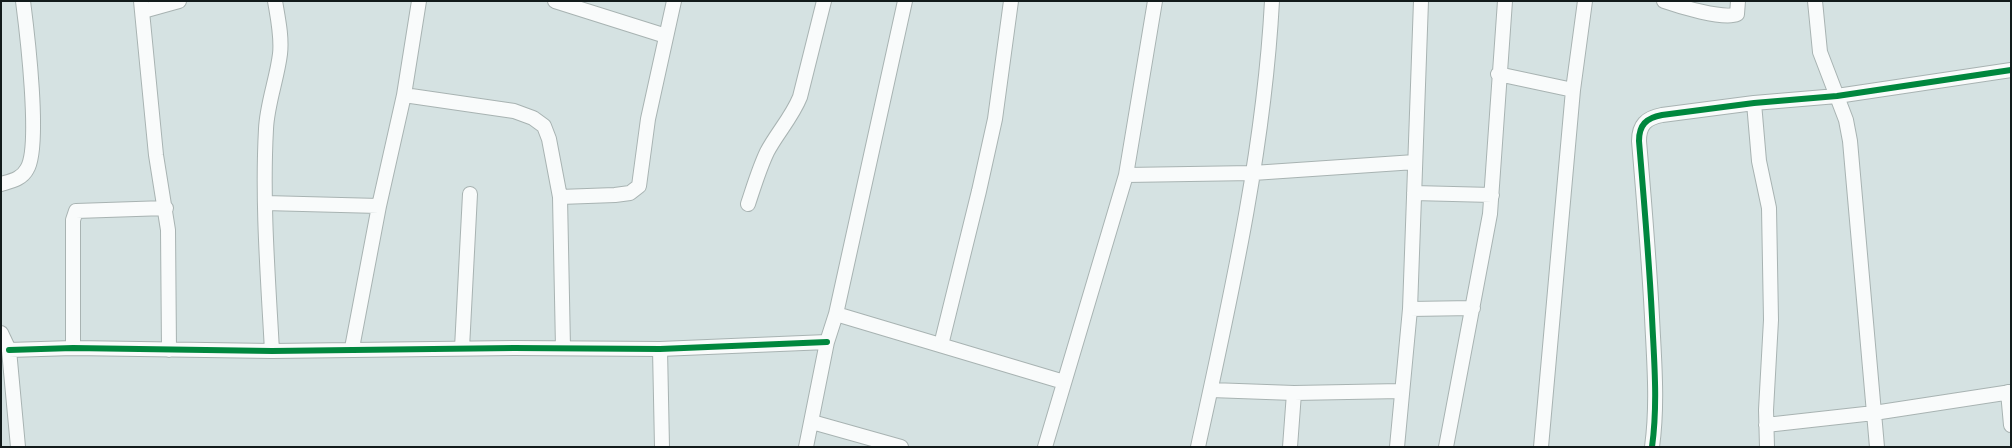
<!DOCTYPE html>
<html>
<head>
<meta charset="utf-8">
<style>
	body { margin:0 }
	#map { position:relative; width:2012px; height:448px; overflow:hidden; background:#d5e2e2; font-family:"Exo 2",sans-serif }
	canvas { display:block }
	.frame { position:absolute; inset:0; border:2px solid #121b1b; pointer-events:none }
</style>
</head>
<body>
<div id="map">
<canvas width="2012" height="448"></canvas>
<div class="frame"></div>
</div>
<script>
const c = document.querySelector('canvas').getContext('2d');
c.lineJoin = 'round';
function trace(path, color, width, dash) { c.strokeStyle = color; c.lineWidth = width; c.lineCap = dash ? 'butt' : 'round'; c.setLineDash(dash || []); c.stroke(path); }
const minor = new Path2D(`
	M141,1L156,155L168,230L169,350
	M555,1L666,36
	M1664,1C1678,6 1724,20 1737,14L1738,1
	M1815,1L1820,52L1846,120L1850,141L1877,447
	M143,11L179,1
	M1498,74L1573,90
	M404,95L514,111L533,118L544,126L549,139L560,197L563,348
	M1754,103L1759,161L1769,208L1771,320L1766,410L1767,447
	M1126,175L1253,173L1415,162
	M1,184C11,181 22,179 27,169C41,147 27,32 23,1
	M1414,193L1492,195
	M560,197L615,195L630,193L639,186L648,119L674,1
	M265,203L379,206
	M748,204C754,186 759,169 767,152C777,133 792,117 800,97L824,1
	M1410,309L1473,308
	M836,314L1064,382
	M1,333L9,350L18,447
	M941,345L979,191L995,119L1011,1
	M73,348V220L76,211L166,208
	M352,348L379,206L404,95L419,1
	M462,348L470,194
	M660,349L662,447
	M9,350L73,348L272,351L514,348L660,349L827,342
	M272,351C268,277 262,203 266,129C267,104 277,79 280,54C282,37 278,19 275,1
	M1211,390L1294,393L1401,391
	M2008,392L2011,425
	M812,422L901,447
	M1766,425L1874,413L2011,392
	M806,447L827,342L836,314L905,1
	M1045,447L1126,175L1155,1
	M1198,447C1230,300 1264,152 1272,1
	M1290,447L1294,393
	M1397,447L1410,309L1421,1
	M1446,447L1490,214L1505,1
	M1541,447L1573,90L1585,1
	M1652,447C1658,403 1654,360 1652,317C1649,258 1644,200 1639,141C1639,125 1646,118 1662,115L1754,103L1837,96L2011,70`);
trace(minor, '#a8b3b2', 16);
trace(minor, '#f9fbfb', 14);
trace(new Path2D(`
	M9,350L73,348L272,351L514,348L660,349L827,342
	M1652,447C1658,403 1654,360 1652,317C1649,258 1644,200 1639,141C1639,125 1646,118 1662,115L1754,103L1837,96L2011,70`), '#00873e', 6);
</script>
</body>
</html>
